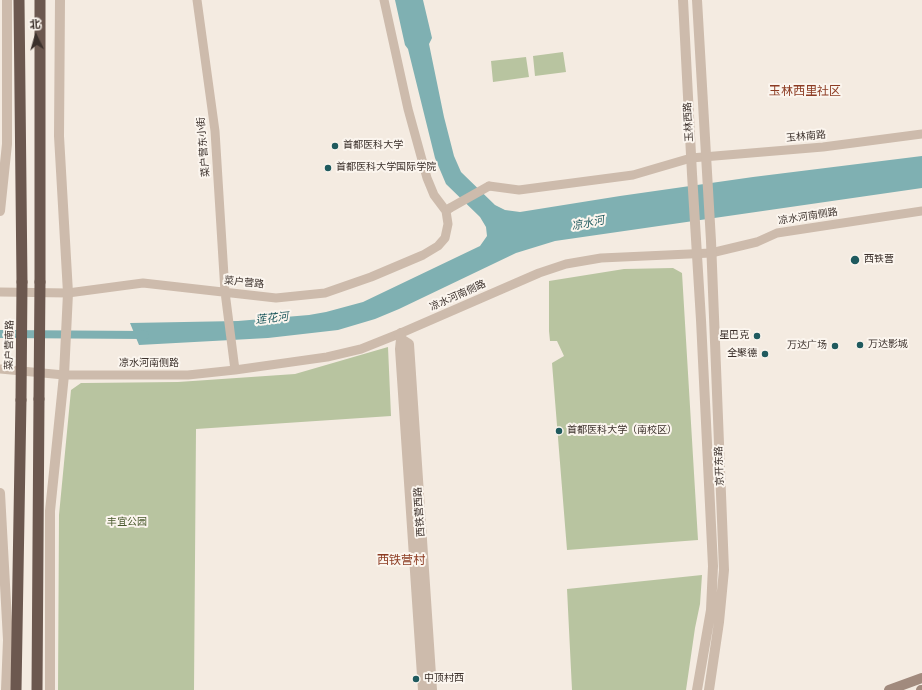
<!DOCTYPE html>
<html>
<head>
<meta charset="utf-8">
<style>
	body { margin:0 }
	#map { position:relative; width:922px; height:690px; overflow:hidden; background:#f4ebe1; font-family:"Titillium Web","Noto Sans SC",sans-serif }
	canvas { display:block }
	.north { position:absolute; left:16px; top:16px; width:40px; height:40px; -webkit-text-stroke:3px #fbf5ee; paint-order:stroke; rotate:355deg; font-size:11px; font-weight:700; line-height:16px; text-align:center; color:#3b302b }
	.north::after { content:''; display:block; margin:auto; width:14px; height:18px; background:#3b302b; clip-path:polygon(50% 0,100% 100%,50% 72%,0 100%) }
</style>
</head>
<body>
<div id="map">
<canvas width="922" height="690"></canvas>
<div class="north">北</div>
</div>
<script>
const c = document.querySelector('canvas').getContext('2d');
c.lineJoin = 'round';
function paint(path, color) { c.fillStyle = color; c.fill(path, 'evenodd'); }
function trace(path, color, width, dash) { c.strokeStyle = color; c.lineWidth = width; c.lineCap = dash ? 'butt' : 'round'; c.setLineDash(dash || []); c.stroke(path); }
function label(font, color, halo, rows, align = 'center') {
  c.font = font + ' "Titillium Web","Noto Sans SC",sans-serif'; c.lineWidth = 4; c.setLineDash([]); c.textBaseline = 'middle'; c.strokeStyle = halo; c.fillStyle = color; for (const [text, x, y, turn = 0] of rows) {
    c.save(); c.translate(x, y); c.rotate((+turn || 0) * Math.PI / 180); c.textAlign = isNaN(turn) ? turn : align; if (halo) c.strokeText(text, 0, 0); c.fillText(text, 0, 0); c.restore();
  }
}
paint(new Path2D(`
	M563,52L566,72L535,76L533,56Z
	M526,57L529,77L493,82L491,61Z
	M673,268L682,273L698,540L567,550L552,363L564,356L557,341H550L549,331V281L624,269Z
	M388,347L391,416L196,429L194,690H58L59,515L71,390L81,383H85L178,382L295,374Z
	M702,575L700,604L695,628L686,690H572L567,589Z`), '#b8c4a0');
paint(new Path2D(`
	M395,0H423L432,38L429,44L444,117L454,156L461,172L495,205L505,210L520,212L620,196L753,177L922,156V188L555,241L516,253L399,309L375,319L338,330L268,338L139,345L130,323L238,321L309,315L326,312L363,302L480,246L487,236L486,227L480,217L446,184L435,158L408,49L405,45Z`), '#7fb0b2');
trace(new Path2D(`
	M0,334L145,335`), '#7fb0b2', 8);
trace(new Path2D(`
	M197,0L215,131L225,292L235,370
	M384,0L408,109L427,178L434,195L446,211L450,208
	M489,186L519,190L633,175L691,158L823,147L922,134
	M0,292L68,293L143,283L276,298L325,293L371,277L423,255L438,246L445,238L448,224L446,211
	M0,369L64,375H188L235,370L327,357L361,349L401,333L539,273L566,264L601,258L711,253L757,242L777,233L922,211`), '#cdbbac', 9);
trace(new Path2D(`
	M683,0L692,174L701,320L713,566L711,610L697,690
	M697,0L711,241L724,570L719,622L709,690
	M0,211L7,144V0
	M401,333V339L409,344L432,690
	M399,335L401,339L400,349L423,690
	M0,493L8,640L6,690
	M50,690V511L64,375L68,293L59,136L60,0`), '#cdbbac', 10);
trace(new Path2D(`
	M889,690L922,678
	M921,690H922`), '#a18a7d', 10);
trace(new Path2D(`
	M19,0L22,282
	M40,282V0
	M16,690L21,400
	M37,690L39,399`), '#6c584f', 11);
trace(new Path2D(`
	M450,208L489,186`), '#cdbbac', 9);
trace(new Path2D(`
	M39,399L40,282
	M21,400L22,282`), '#6c584f', 11);
for (const [x, y, r, color] of [
	[335,146,4,"#1f5a5e"],
	[328,168,4,"#1f5a5e"],
	[855,260,5,"#1f5a5e"],
	[757,336,4,"#1f5a5e"],
	[860,345,4,"#1f5a5e"],
	[835,346,4,"#1f5a5e"],
	[765,354,4,"#1f5a5e"],
	[559,431,4,"#1f5a5e"],
	[416,679,4,"#1f5a5e"]
]) { const dot = new Path2D(); dot.arc(x, y, r, 0, 2 * Math.PI); c.fillStyle = color; c.fill(dot); trace(dot, '#fbf5ee', 1.5); }
label('10px', '#3b302b', '#fbf5ee', [
	["玉林西路",689,122,-93],
	["玉林南路",806,137,-5],
	["菜户营东小街",204,147,-95],
	["凉水河南侧路",808,217,-9],
	["菜户营路",244,283,6],
	["凉水河南侧路",458,296,-24],
	["菜户营南路",10,345,-89],
	["凉水河南侧路",149,364],
	["京开东路",720,466,-92],
	["西铁营西路",420,512,-94]
]);
label('10px', '#3b302b', '#fbf5ee', [
	["首都医科大学",343,146],
	["首都医科大学国际学院",336,168],
	["西铁营",864,260],
	["星巴克",749,336,"right"],
	["万达影城",868,345],
	["万达广场",827,346,"right"],
	["全聚德",757,354,"right"],
	["首都医科大学（南校区）",567,431],
	["中顶村西",424,679]
], 'left');
label('10px', '#4a5a2e', '#fbf5ee', [
	["丰宜公园",127,523]
]);
label('italic 11px', '#1f5a5e', '#fbf5ee', [
	["凉水河",588,224,-11],
	["莲花河",272,319,-6]
]);
label('12px', '#8c3b22', '#fbf5ee', [
	["玉林西里社区",805,92],
	["西铁营村",401,561]
]);
</script>
</body>
</html>
